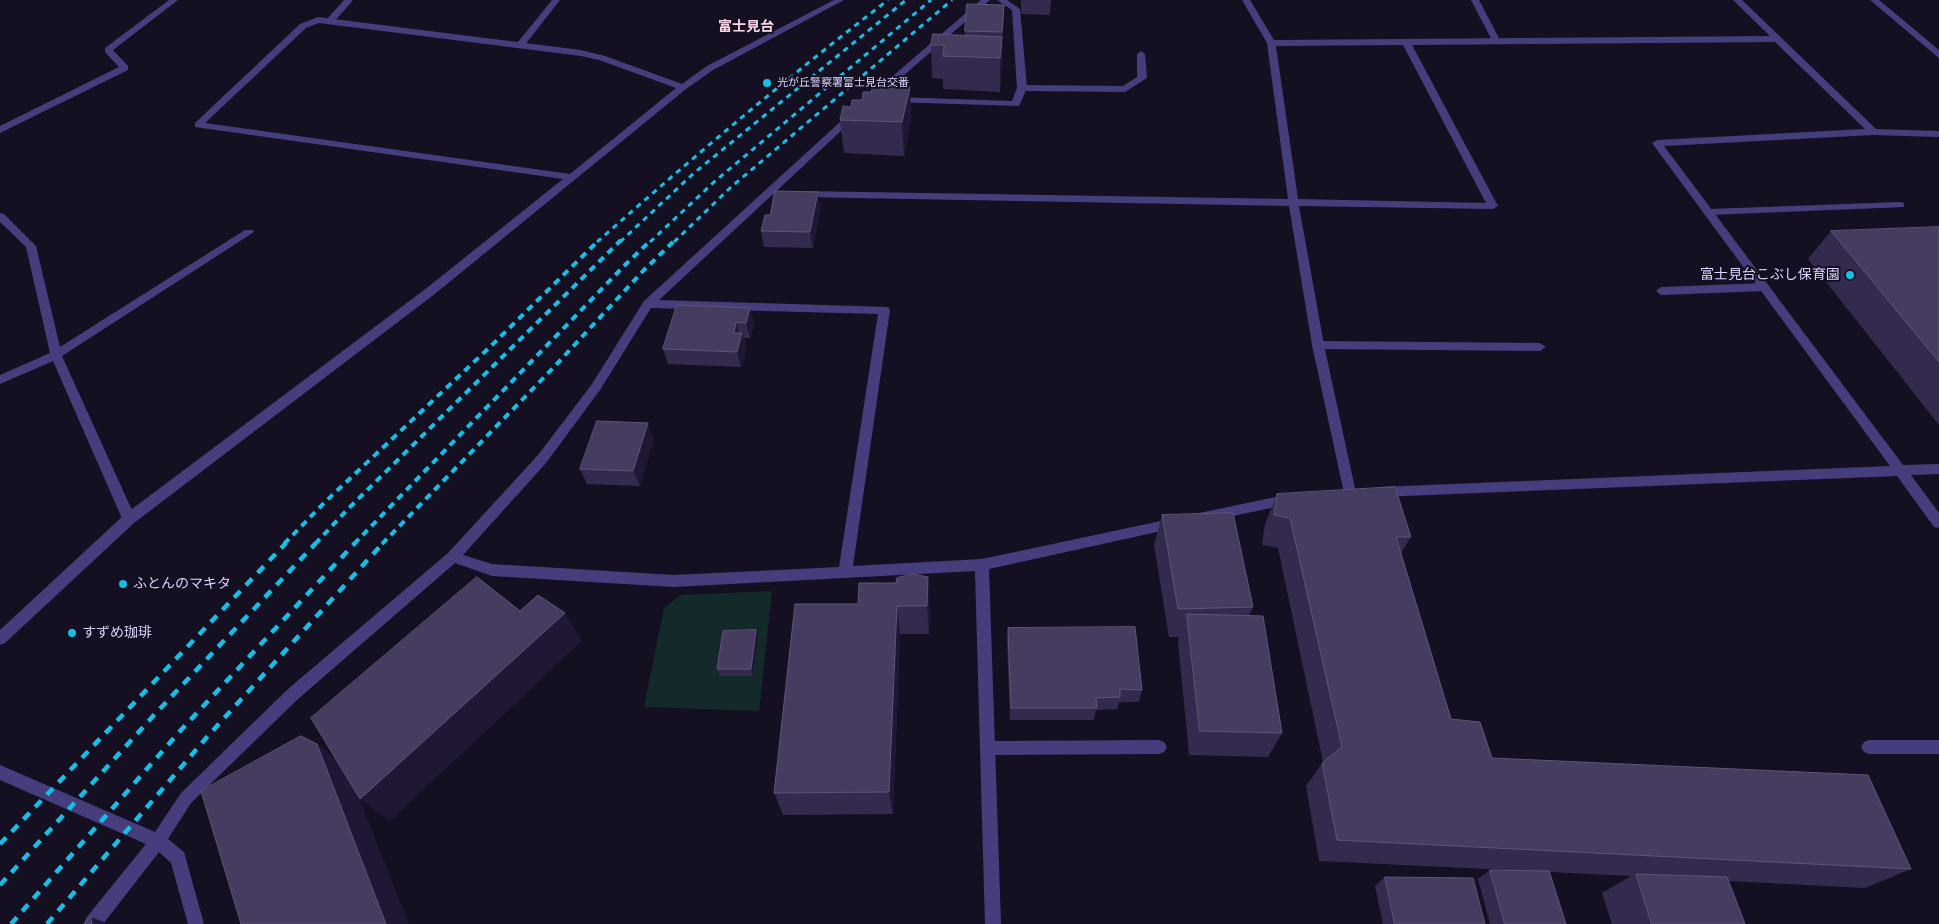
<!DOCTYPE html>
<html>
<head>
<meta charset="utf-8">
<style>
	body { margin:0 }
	canvas { display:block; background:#140f21 }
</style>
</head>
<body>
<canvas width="1939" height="924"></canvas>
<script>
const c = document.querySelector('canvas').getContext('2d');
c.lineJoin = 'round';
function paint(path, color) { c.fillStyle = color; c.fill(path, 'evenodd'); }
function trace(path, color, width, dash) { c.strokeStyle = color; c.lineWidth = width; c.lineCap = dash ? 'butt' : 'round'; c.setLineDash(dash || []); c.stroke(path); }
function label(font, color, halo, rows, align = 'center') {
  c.font = font + ' Figtree,"Noto Sans JP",sans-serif'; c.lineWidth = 4; c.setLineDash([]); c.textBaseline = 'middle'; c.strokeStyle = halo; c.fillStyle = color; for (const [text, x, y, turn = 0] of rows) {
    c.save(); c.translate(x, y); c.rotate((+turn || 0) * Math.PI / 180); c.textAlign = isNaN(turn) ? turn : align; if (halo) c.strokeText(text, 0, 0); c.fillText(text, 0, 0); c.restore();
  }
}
paint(new Path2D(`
	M772,591L759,711L644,707L664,608L681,595Z`), '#13292a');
paint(new Path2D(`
	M169,0H178L113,50L128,66V70L0,133V126L119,67L105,52V48Z
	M344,0H353L334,22H328V18Z
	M552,0H560L524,46H518V42Z
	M1471,0H1479L1501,42L1500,44L1493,42Z
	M1141,51L1145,54L1147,78L1125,92L1022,91L1017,88L1022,85L1123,86L1137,77V54Z
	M1900,202L1904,203V207L1709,215L1704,212L1709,209Z
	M0,213L4,214L36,246L60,347L245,230H253L254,232L62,356L136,519L134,523L129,524L124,523L53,361L0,384V375L50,353L26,247L0,222Z
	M1765,283L1770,287L1765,291L1661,295L1656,291L1661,287Z
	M1318,341L1540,343L1546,347L1540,351L1318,349L1312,345Z
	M1159,740L1164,742L1167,747L1164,752L1159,754L989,755L984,753L981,748L984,743L989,741Z
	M1869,740H1939V754H1869L1864,752L1861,747L1864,742Z`), '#463e7c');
paint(new Path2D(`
	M834,0H844L713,70L686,89L436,293L134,523L5,643L0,645V630L124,515L428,287L563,179L195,127V123L300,24L318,17L581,50L605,56L682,84L707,66ZM319,23L581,56L599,60L676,88L570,174L205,123L306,28Z
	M981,0H990L878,98H872V94Z
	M997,0H1007L1020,9L1027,88L1019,106L892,102L890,100L895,97L1012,101L1017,88L1012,10Z
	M1242,0H1250L1274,40L1770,36L1733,0H1742L1876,129L1939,131V137L1873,135L1664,146L1903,465L1939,464V474L1911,475L1939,513V528L1934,527L1897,476L1379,497L1374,496L1373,492L1374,488L1379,487L1890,466L1652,143L1657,140L1865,129L1775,42L1412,45L1498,206L1493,209L1299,206L1324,345L1356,493L1355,497L1350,498L1345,497L1344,493L1312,345L1289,206L802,197L797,194L802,191L1288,199L1267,43ZM1403,45L1486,203L1298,199L1276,46Z
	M1870,0H1879L1939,50V58Z
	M854,111L857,112V116L659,300L888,307L890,310L853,566L982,559L1175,518L1180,519L1182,523L1180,527L1175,528L989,569L1001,924H985L975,571L674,587L492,576L455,563L298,699L191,803L168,839L184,852L204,924H188L171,863L159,852L103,924H84L86,918L146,844L0,780V765L155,832L181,793L288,689L448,553L538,455L592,384L644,301L851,112ZM651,308L878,314L839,567L674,575L492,564L463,555L546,463L600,390Z
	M1290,494L1295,495L1296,499L1295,503L1290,504L1204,522L1199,521L1198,517L1199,513L1204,512Z`), '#463e7c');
trace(new Path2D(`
	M597,242C692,158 788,77 888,0
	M620,242L694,173L906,0
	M650,242L714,182L931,0
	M674,242L730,188L952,0`), '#14c0e7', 3, [5.5, 5]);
trace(new Path2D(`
	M284,544L325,502L492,345L599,240
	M315,544L347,510L621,240
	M354,544L625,265L651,240
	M382,544L554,367L643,271L675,240`), '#14c0e7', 4, [7, 5.5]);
trace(new Path2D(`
	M0,844L286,543
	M0,885L155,714L316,543
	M11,924L181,730L355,543
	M47,924L207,737L383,543`), '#14c0e7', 4.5, [9, 8]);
paint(new Path2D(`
	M1021,0H1051L1050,15L1021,14Z
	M1004,5L1003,39L1000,92L943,89V79L932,78L931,45L965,35V31Z
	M910,87L911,120L904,156L844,153L840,120L851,107L862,100L871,92Z
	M818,192L820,208L813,248L764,247L761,231L770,215Z
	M1939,227V425L1808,259L1831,231Z
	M677,305L754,324L750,338H744L746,349L741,367L668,364L663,349Z
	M654,438L640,486L587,484L580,469Z
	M1277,494L1411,537L1401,553L1451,719L1492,758L1911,869L1865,888L1729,881L1745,924H1612L1602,893L1631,876L1550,872L1566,924H1490L1478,879L1490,870H1509L1319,861L1306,786L1323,762L1278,548L1262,545L1265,524Z
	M1162,515L1253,607L1249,616L1282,733L1268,757L1189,755L1178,642L1179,637H1169L1154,545Z
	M896,583L930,606L929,634H900L893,814L783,815L774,793L858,604Z
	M1008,628L1142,690L1139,702H1119L1117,709L1096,710L1094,720H1010L1007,641Z
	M758,637L753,676H720L717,669Z
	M1385,877L1485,924H1383L1375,886Z`), '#342a4d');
paint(new Path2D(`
	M1004,5L1003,39L1001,66L1002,32Z
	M1002,37L1001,70L1000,92V58Z
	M910,87L911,120L904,156L902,122Z
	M818,192L820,208L813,248L810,232Z
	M750,308L754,324L750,338L746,323Z
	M736,322L740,338L734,333Z
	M742,333L746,349L741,367L737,352Z
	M648,423L654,438L640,486L633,471Z
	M928,577L930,606L929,634L927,606Z
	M897,606L900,634L893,814L889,792Z
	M565,613L582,641L390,821L360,799Z
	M756,630L758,637L753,676L751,669Z
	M317,744L347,768L409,924H386Z
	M91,917L109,924H92Z`), '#1f1734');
const building = new Path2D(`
	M967,4L1004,5L1002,32L965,31Z
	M933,34L1002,37L1000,58L943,56L944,45H931Z
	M873,85L910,87L902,122L840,120L843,106L851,107L852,100H862L863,92H871Z
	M775,191L818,192L810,232L761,231L765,215H770Z
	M1939,227V362L1831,231Z
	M677,305L750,308L746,323L736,322L734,333H742L737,352L663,349Z
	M597,421L648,423L633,471L580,469Z
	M1395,487L1411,537H1396L1451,719L1480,722L1492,758L1868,775L1911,869L1337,840L1322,763L1342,747L1290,518L1274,515L1277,494Z
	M1233,513L1253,607L1178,609L1162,515Z
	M913,574L928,577L927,606H897L889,792L774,793L795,604H858L859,583H896L897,578Z
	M477,577L520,611L538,595L565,613L360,799L311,718Z
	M1187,614L1263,616L1282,733L1200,731Z
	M1135,627L1142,690L1120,689V697L1096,698L1097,708H1011L1008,628Z
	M756,630L751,669H717L723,631Z
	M301,736L317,744L386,924H241L201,791Z
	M1490,870L1549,871L1566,924H1505Z
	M1636,874L1727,877L1745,924H1652Z
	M1385,877L1473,878L1485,924H1395Z
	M91,917L92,924H84Z`);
paint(building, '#463c60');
trace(building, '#5d5478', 1);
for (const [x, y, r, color] of [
	[767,83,5,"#14c0e7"],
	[1850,275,5,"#14c0e7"],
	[123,584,5,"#14c0e7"],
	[72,633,5,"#14c0e7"]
]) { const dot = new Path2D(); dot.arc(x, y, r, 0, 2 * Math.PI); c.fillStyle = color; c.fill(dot); trace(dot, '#140f21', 2); }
label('11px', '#dbd3fb', '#140f21', [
	["光が丘警察署富士見台交番",777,83]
], 'left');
label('bold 14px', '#fbd5ea', '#140f21', [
	["富士見台",746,27]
]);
label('14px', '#dbd3fb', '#140f21', [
	["富士見台こぶし保育園",1840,275,"right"],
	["ふとんのマキタ",133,584],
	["すずめ珈琲",82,633]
], 'left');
</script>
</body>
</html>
